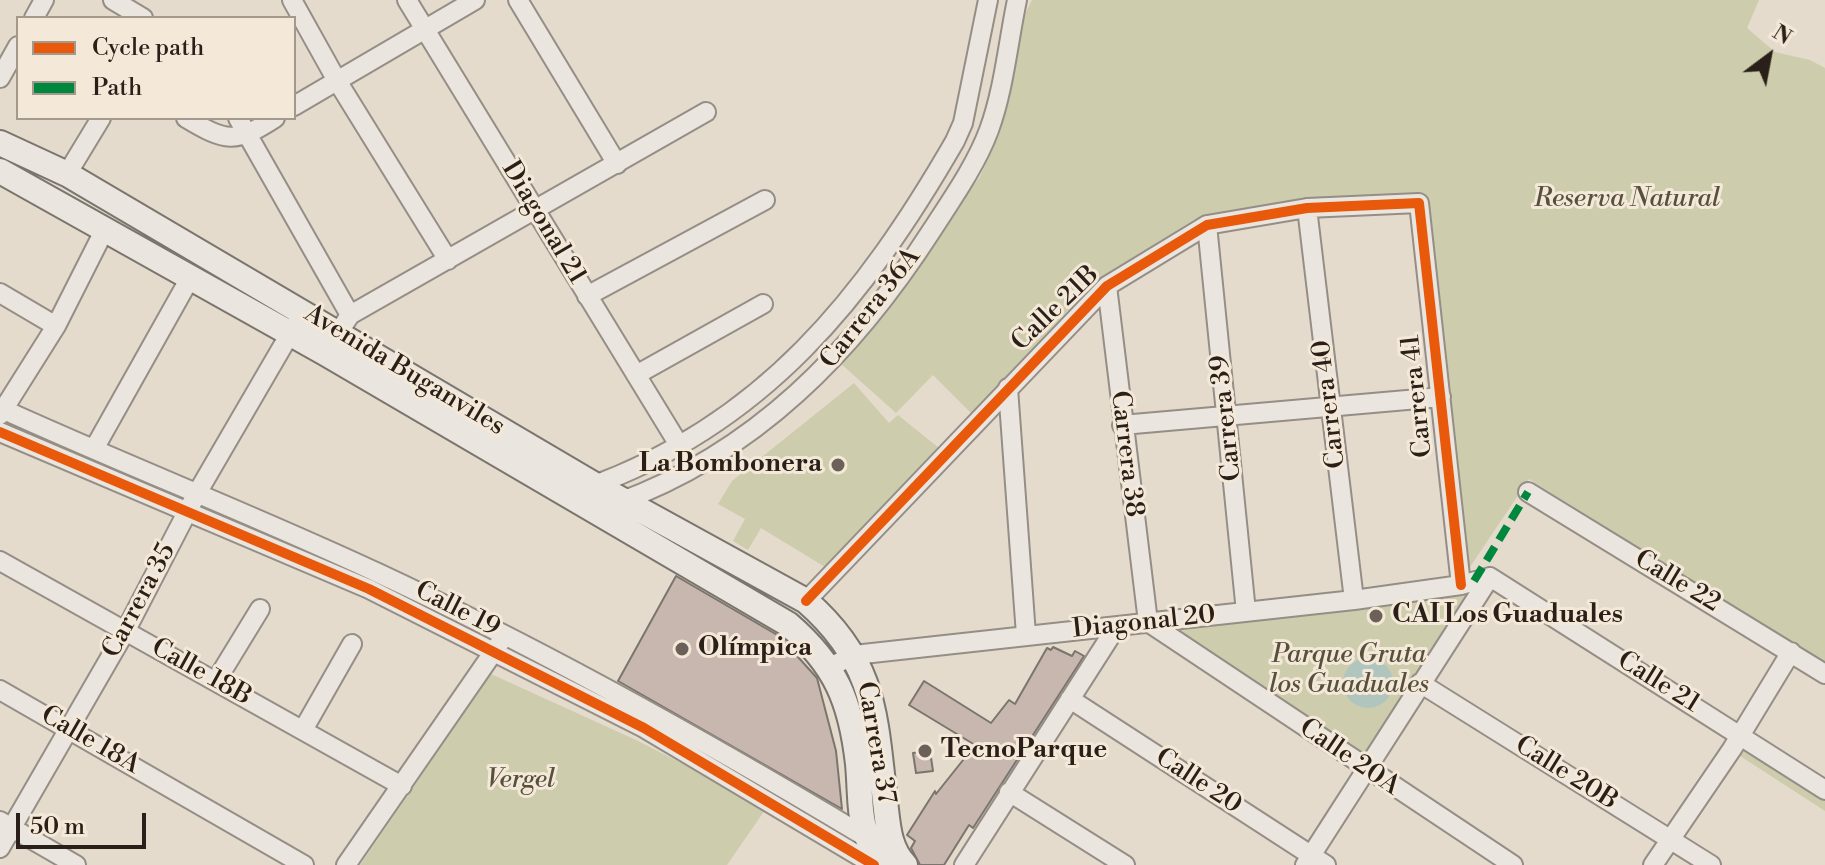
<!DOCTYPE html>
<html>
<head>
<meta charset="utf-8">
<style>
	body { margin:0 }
	#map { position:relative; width:1825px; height:865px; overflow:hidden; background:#e4dbcd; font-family:"Libre Bodoni",serif }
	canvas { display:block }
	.legend { position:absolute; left:16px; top:16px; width:280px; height:104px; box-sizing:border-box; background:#f4e9d8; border:2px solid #a3998c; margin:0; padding:10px 14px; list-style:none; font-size:24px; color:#2a2019 }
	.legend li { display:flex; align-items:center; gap:16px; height:40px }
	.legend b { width:40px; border:2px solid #a3998c }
	.north { position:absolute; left:1729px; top:16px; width:80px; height:80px; -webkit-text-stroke:6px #f4e9d8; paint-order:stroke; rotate:32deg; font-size:22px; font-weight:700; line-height:32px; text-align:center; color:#2a2019 }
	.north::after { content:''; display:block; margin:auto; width:28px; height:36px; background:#2a2019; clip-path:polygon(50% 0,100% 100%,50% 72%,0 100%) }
	.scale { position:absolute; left:16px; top:813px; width:130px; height:36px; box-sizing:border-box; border:4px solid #2a2019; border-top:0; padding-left:10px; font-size:24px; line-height:28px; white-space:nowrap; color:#2a2019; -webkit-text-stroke:6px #f4e9d8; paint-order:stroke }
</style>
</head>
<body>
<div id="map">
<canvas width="1825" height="865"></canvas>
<ul class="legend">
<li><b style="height:10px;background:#e8590c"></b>Cycle path</li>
<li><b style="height:10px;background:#00873e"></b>Path</li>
</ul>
<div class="north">N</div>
<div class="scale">50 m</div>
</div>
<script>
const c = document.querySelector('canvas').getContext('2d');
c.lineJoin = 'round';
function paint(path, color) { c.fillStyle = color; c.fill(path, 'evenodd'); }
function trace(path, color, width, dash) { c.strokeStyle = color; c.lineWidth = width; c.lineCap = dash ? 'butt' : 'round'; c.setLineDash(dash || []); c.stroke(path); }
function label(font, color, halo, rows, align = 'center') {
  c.font = font + ' "Libre Bodoni",serif'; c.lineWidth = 6; c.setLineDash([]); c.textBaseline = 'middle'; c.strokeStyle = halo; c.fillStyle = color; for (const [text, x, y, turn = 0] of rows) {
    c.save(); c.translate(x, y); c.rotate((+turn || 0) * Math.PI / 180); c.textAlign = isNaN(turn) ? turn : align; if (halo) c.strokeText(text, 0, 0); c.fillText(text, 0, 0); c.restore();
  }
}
paint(new Path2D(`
	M1032,0H1759L1747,28L1775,52L1810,60L1825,68V666L1529,479L1464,576L1428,197L1304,204L1195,219L1095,281L972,414L933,375L896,413L839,362L980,177L1000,132L1016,65L1021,22Z
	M854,383L889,423L898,415L939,448L825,567L761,528L748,550L733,541L745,519L718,504L732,481Z
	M1473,590L1366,760L1175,628Z
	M491,674L636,740L767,807L727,865H360Z
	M1744,745L1825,797V811L1737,754Z`), '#cdccad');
paint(new Path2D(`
	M1343 683a25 25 0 1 1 50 0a25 25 0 1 1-50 0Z`), '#b1c5bf');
const building = new Path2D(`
	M676,576L779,636L817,678L836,751L842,809L618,681Z
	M1053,647L1072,656L1075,651L1084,656L973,828L969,825L944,865H920L911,848L915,841L907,835L935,791L936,794L975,745L909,705L924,681L991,723L1009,700L1015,704L1047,648L1051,650Z
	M930,751L933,771L916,773L913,753Z`);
paint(building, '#c8b7ae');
trace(building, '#7a756d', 2);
const street = new Path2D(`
	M113,0L143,18
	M292,0L336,79L448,260
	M407,0L679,445
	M518,0L617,164
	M34,18L44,0
	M0,78L18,46
	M294,106L475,0
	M186,118C226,142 235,144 275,118
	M238,118L350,315
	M67,174L101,118
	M1307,208L1354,600
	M1207,225L1246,612
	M1107,286L1148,622L1513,865
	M0,293L56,326
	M587,296L765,200
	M331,344L350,315L706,112
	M636,375L763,304
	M1008,388L1026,635
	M0,408C125,465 254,515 378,573C545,651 706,741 864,836
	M0,415L56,326L104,231
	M1122,425L1441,397
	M0,432L369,589L644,728L874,865
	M94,449L190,278
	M589,487C764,424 865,297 955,141L963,123L988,0
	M1528,492L1825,674
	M617,503C755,453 854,351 932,230C952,199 976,165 989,130C1004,89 1008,43 1017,0
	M0,561L402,786
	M1490,577L1825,790
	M806,601L1107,286L1207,225L1307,208L1419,203L1461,585
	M830,667L854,655L1354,600L1461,585L1490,577
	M216,681L260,609
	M1420,683L1711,865
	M0,690L304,865
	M1070,699L1326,865
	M303,730L352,644
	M1009,792L1125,865
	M0,821L76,865
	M0,848L126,630L196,495L295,325
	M346,865L499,644
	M964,865L1117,626
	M1305,865L1490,577
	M1653,865L1732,749L1791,652`);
const secondary = new Path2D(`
	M0,143L67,174L595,485L806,601C876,662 875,715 885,801C888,824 888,847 905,865
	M0,171L325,353L788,624C836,665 851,702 858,764C862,810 856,823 881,865`);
trace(street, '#958e86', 22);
trace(secondary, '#7a756d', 28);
trace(street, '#eae5de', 18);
trace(secondary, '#eae5de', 24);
trace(new Path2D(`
	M1474,581L1528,492`), '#00873e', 8, [16, 8]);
trace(new Path2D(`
	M0,432L369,589L644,728L874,865
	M806,601L1107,286L1207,225L1307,208L1419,203L1461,585`), '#e8590c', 10);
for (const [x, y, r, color] of [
	[838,465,8,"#6b6158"],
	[1376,616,8,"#6b6158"],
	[682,649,8,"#6b6158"],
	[925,751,8,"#6b6158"]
]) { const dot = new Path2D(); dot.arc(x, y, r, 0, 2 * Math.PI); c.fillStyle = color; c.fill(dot); trace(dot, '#f4e9d8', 3); }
label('italic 26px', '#56503d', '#f4e9d8', [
	["Reserva Natural",1627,200],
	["Parque Gruta",1349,656],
	["los Guaduales",1349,686],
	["Vergel",521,781]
]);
label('26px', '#2a2019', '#f4e9d8', [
	["Diagonal 21",543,223,59],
	["Carrera 36A",871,309,-52],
	["Calle 21B",1056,309,-44],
	["Avenida Buganviles",404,371,31],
	["Carrera 41",1418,396,-96],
	["Carrera 40",1330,404,-97],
	["Carrera 39",1227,418,-96],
	["Carrera 38",1126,454,83],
	["Calle 22",1677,582,31],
	["Carrera 35",140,601,-62],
	["Calle 19",457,610,27],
	["Diagonal 20",1144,623,-6],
	["Calle 18B",201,673,29],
	["Calle 21",1658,683,32],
	["Calle 18A",90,741,30],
	["Carrera 37",875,743,80],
	["Calle 20A",1349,758,34],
	["Calle 20B",1566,774,32],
	["Calle 20",1198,782,33]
]);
label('bold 26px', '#2a2019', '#f4e9d8', [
	["La Bombonera",822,465,"right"],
	["CAI Los Guaduales",1392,616],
	["Olímpica",698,649],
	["TecnoParque",941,751]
], 'left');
</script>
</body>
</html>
